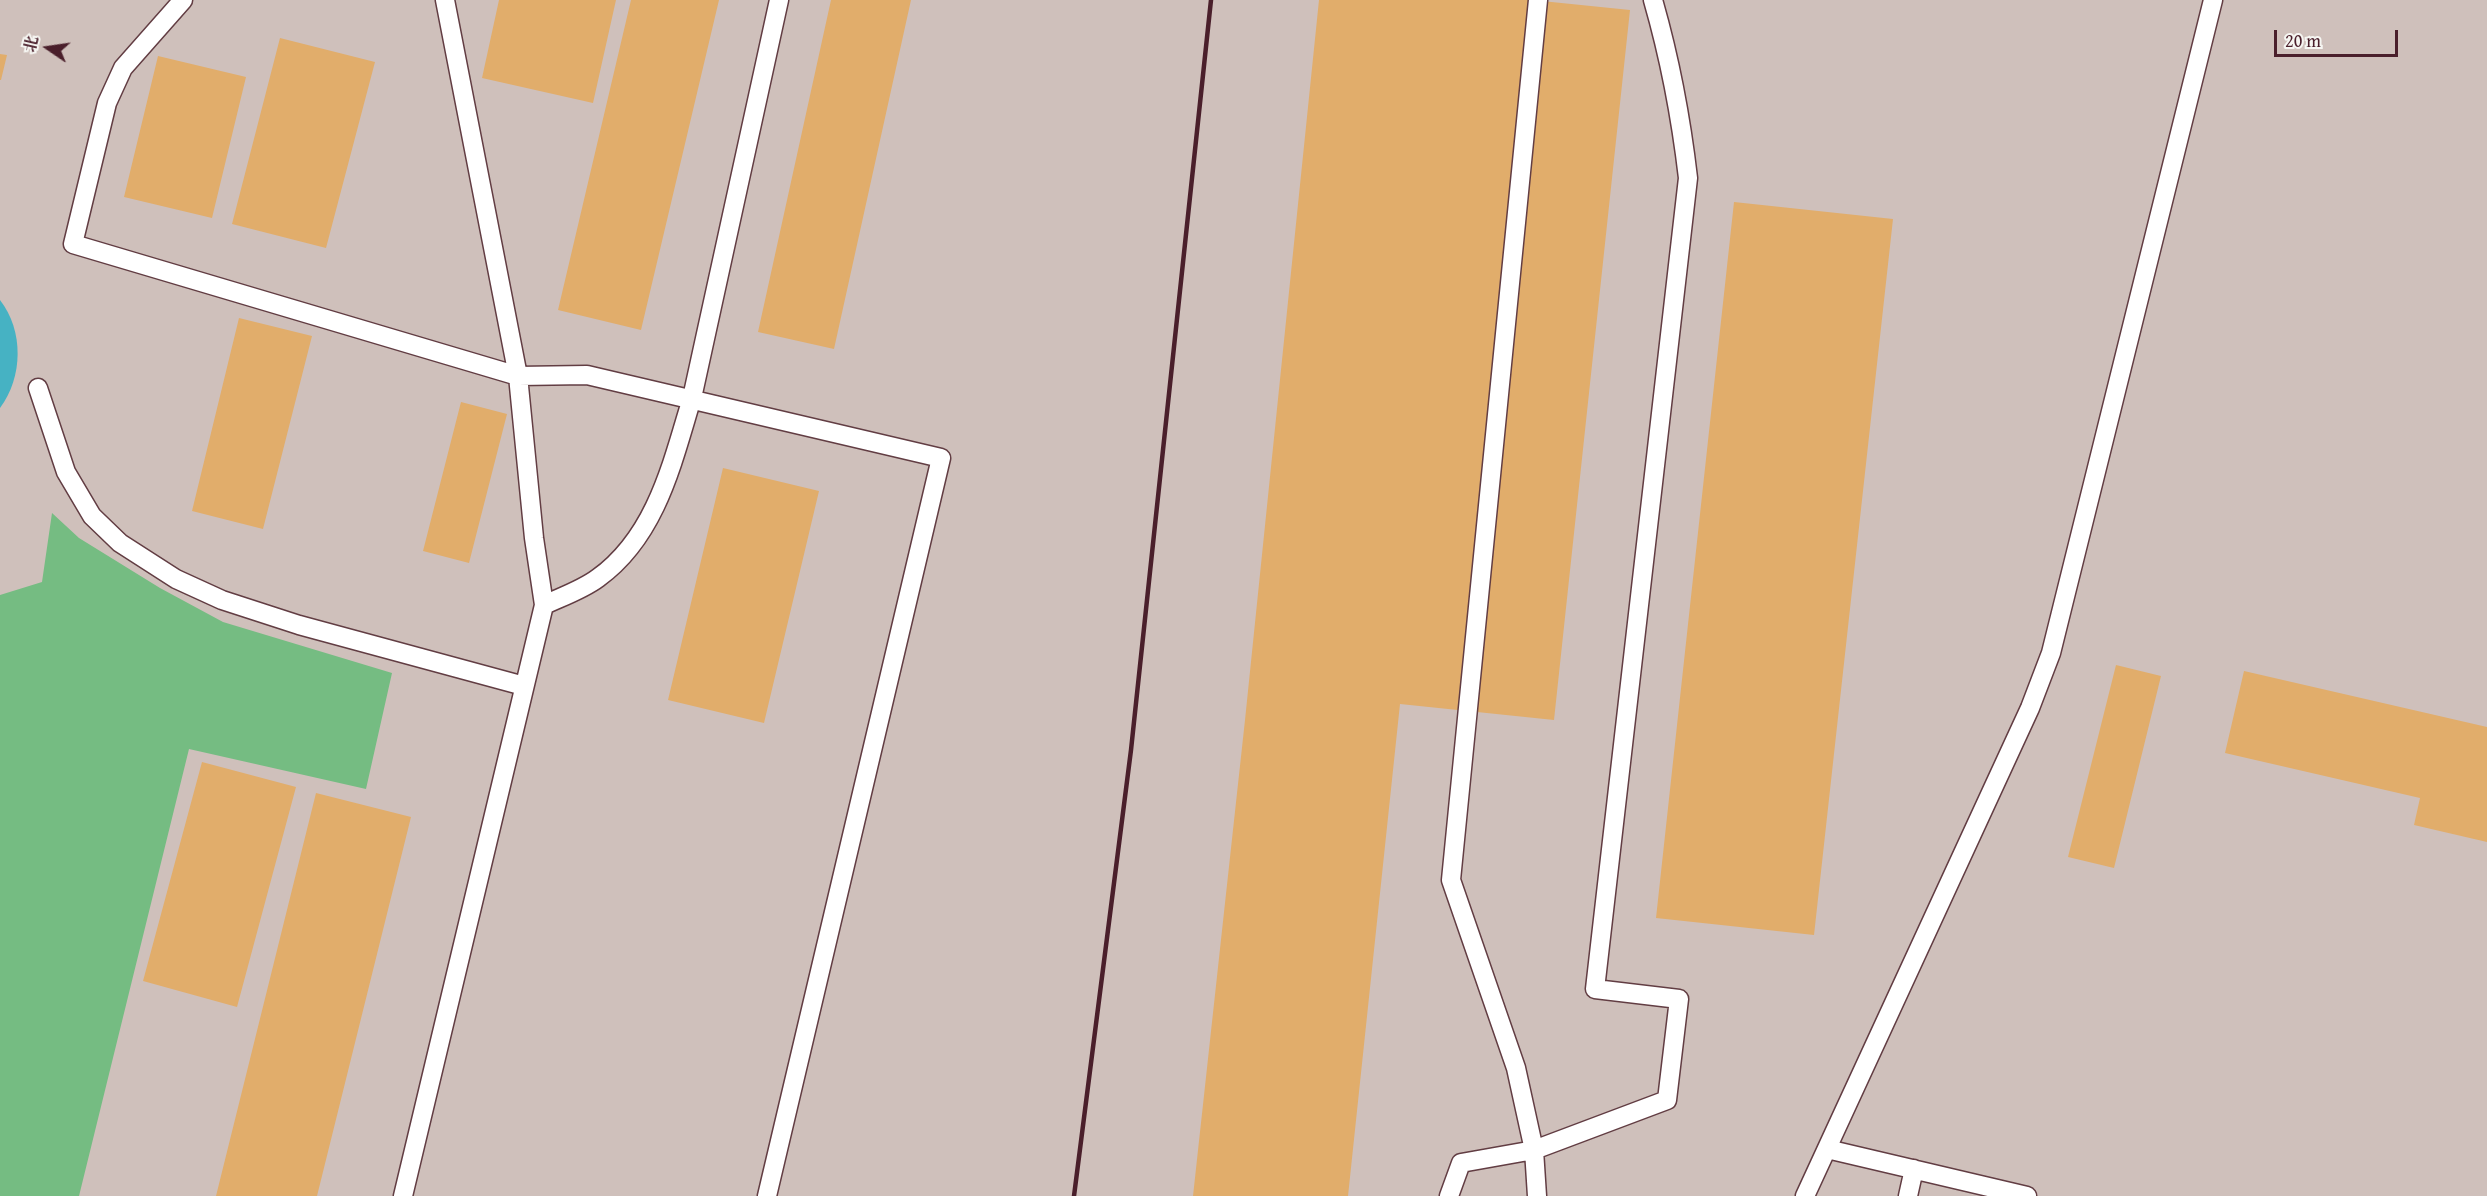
<!DOCTYPE html>
<html>
<head>
<meta charset="utf-8">
<style>
	body { margin:0 }
	#map { position:relative; width:2487px; height:1196px; overflow:hidden; background:#ebe7cd; font-family:"Gentium Book Plus","Noto Serif SC",serif }
	canvas { display:block }
	.north { position:absolute; left:18px; top:18px; width:60px; height:60px; -webkit-text-stroke:4px #f6f6f2; paint-order:stroke; rotate:283deg; font-size:16px; font-weight:700; line-height:24px; text-align:center; color:#4a1f2b }
	.north::after { content:''; display:block; margin:auto; width:21px; height:27px; background:#4a1f2b; clip-path:polygon(50% 0,100% 100%,50% 72%,0 100%) }
	.scale { position:absolute; left:2274px; top:30px; width:124px; height:27px; box-sizing:border-box; border:3px solid #4a1f2b; border-top:0; padding-left:8px; font-size:18px; line-height:21px; white-space:nowrap; color:#4a1f2b; -webkit-text-stroke:4px #f6f6f2; paint-order:stroke }
</style>
</head>
<body>
<div id="map">
<canvas width="2487" height="1196"></canvas>
<div class="north">北</div>
<div class="scale">20 m</div>
</div>
<script>
const c = document.querySelector('canvas').getContext('2d');
c.lineJoin = 'round';
function paint(path, color) { c.fillStyle = color; c.fill(path, 'evenodd'); }
function trace(path, color, width, dash) { c.strokeStyle = color; c.lineWidth = width; c.lineCap = dash ? 'butt' : 'round'; c.setLineDash(dash || []); c.stroke(path); }
paint(new Path2D(`
	M0,0H2487V1196H0Z`), '#cfc0bb');
paint(new Path2D(`
	M52,513L79,538L160,588L223,622L392,673L366,789L189,749L79,1196H0V595L42,582Z`), '#75bc82');
paint(new Path2D(`
	M0,300C24,331 23,377 0,408Z`), '#46b2c3');
paint(new Path2D(`
	M499,0H616L593,103L482,78Z
	M631,0H719L641,330L558,310Z
	M831,0H911L834,349L758,332Z
	M1319,0H1532L1630,10L1554,720L1400,704L1348,1196H1193L1245,720Z
	M280,38L375,62L326,248L232,224Z
	M0,54L7,55L1,80H0Z
	M158,56L246,77L212,218L124,197Z
	M1734,202L1893,219L1814,935L1656,918Z
	M239,318L312,336L263,529L192,511Z
	M461,402L507,414L469,563L423,551Z
	M723,468L819,491L764,723L668,700Z
	M2116,665L2161,676L2114,868L2068,857Z
	M2244,671L2487,727V842L2414,825L2420,798L2225,753Z
	M202,762L296,787L237,1007L143,981Z
	M316,793L411,817L317,1196H216Z`), '#e1ad6b');
const service = new Path2D(`
	M183,0L123,68L107,103L73,244L518,376L587,375L941,458L767,1196
	M38,388L66,472L92,516L120,543L176,579L222,600L299,625L524,686
	M544,605C561,597 582,590 598,578C656,536 672,464 692,398L779,0
	M1827,1149L2027,1196
	M403,1196L544,605L534,538L518,376L445,0
	M1449,1196L1461,1163L1534,1150L1667,1100L1679,999L1595,989L1688,178C1681,118 1670,59 1653,0
	M1537,1196L1534,1150L1516,1068L1451,880L1538,0
	M1805,1196L2030,708L2051,653L2213,0
	M1908,1196L1914,1169`);
trace(service, '#623d43', 21);
trace(service, '#fff', 18);
trace(new Path2D(`
	M1074,1196L1131,750L1211,0`), '#4a1f2b', 4.5);
</script>
</body>
</html>
